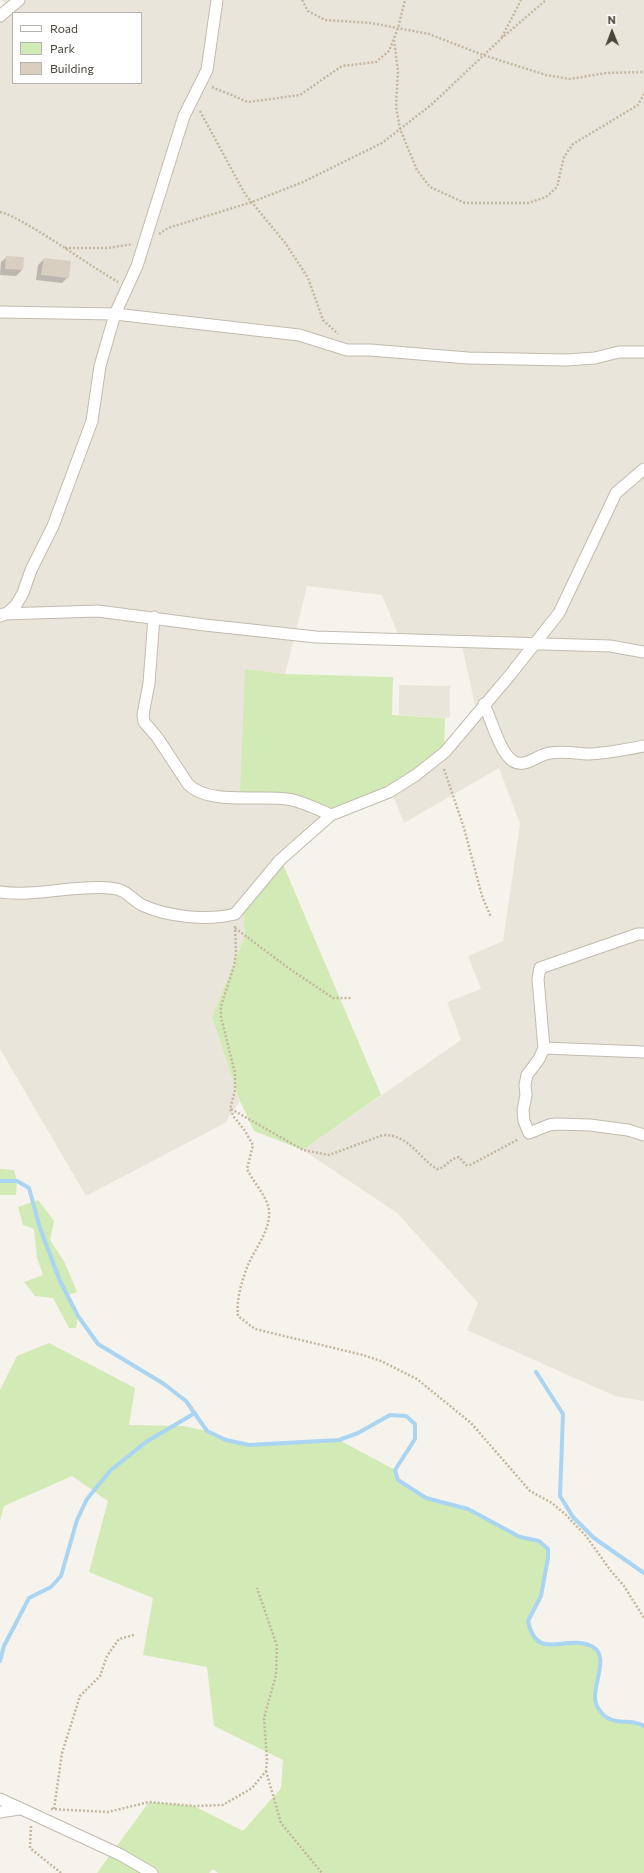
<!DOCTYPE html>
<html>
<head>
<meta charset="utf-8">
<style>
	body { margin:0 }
	#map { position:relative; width:644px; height:1873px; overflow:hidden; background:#f6f3ec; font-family:Commissioner,sans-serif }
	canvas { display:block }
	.legend { position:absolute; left:12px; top:12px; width:130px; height:72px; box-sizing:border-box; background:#fff; border:1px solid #b7b4b0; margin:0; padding:5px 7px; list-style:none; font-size:12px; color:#4b4439 }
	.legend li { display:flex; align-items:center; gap:8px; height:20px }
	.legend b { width:20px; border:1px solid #b7b4b0 }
	.north { position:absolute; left:592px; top:12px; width:40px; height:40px; -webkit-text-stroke:3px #fff; paint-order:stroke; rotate:359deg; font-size:11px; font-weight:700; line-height:16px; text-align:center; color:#4b4439 }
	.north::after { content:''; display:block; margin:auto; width:14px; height:18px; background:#4b4439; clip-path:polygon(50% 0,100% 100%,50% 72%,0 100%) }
</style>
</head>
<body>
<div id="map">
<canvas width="644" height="1873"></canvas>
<ul class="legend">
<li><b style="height:5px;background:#fff"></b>Road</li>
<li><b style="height:11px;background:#d2eab5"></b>Park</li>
<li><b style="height:11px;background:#d8cfc1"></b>Building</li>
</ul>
<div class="north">N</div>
</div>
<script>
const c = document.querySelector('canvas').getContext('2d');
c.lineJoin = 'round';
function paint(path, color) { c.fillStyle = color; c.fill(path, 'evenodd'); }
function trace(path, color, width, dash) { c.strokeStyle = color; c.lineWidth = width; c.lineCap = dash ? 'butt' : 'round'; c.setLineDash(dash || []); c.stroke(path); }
paint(new Path2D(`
	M1,0H644V1401L615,1396L467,1330L478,1303L447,1268L397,1213L303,1150L461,1040L447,1002L481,989L468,956L503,941L520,824L499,768L404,823L391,790L444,752L477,714L461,641L400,639L382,595L307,586L285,674L245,669L338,813L282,862L243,911L245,936L212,1017L240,1101L225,1123L86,1196L0,1049V12L8,5ZM13,13H141V83H13Z
	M399,685L450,686V718L399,715Z`), '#eae5da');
paint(new Path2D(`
	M245,669L285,674L393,677L392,715L445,718L444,752L391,790L338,813L240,797Z
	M282,862L381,1095L303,1150L254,1131L240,1101L212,1017L245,936L243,912Z
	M0,1169L14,1170L17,1181L16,1195H0Z
	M38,1200L54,1221L50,1240L65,1263L77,1292L67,1295L78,1316L76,1328H69L53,1298L35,1296L24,1282L43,1275L37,1258L34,1229L23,1225L18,1207Z
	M49,1343L135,1388L129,1425L183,1426L207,1431L226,1440L249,1445L339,1440L395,1470L398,1480L426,1498L468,1509L520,1537L539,1541L548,1549V1558L541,1596L528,1620C537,1665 567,1632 593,1647C612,1658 587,1692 598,1708C612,1730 628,1716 644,1726V1873H218L213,1869L209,1873H97L149,1802L194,1806L243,1831L281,1788L283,1760L214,1726L207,1667L143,1655L153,1598L89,1572L108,1501L72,1476L4,1506L0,1521V1390L17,1356Z`), '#d2eab5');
paint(new Path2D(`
	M7,257L23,258L22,270L16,276L0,275L1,262Z
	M44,259L68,277L62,283L36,280L38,265Z`), '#0003');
trace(new Path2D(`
	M0,1181H17L29,1188L40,1228L60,1281L78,1316L98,1344L164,1384L186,1401L207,1431L226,1440L249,1445L339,1440L358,1433L390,1415L406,1416L415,1424V1439L395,1470L398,1480L426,1498L468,1509L520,1537L539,1541L548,1549V1558L541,1596L528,1621C537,1664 567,1632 593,1647C612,1658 587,1692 598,1708C612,1730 628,1716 644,1726
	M536,1372L563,1414L560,1496L573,1517L594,1538L644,1573
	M0,1661L4,1646L29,1598L51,1587L61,1576L77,1520L87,1499L111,1470L146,1442L195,1413`), '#a9d4f2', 4);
paint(new Path2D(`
	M6,256L24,257L23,270L5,269Z
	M44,258L71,261L69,278L41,275Z`), '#d8cfc1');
const minor = new Path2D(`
	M0,16L19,0
	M0,312L115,314L299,335L347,350H370L468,358L567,360L595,358L619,352H644
	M3,614L98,611L205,625L316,637L610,646L644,652
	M0,616L6,614L16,605L23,593L31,570L53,526L92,421L100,366L115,314L137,266L184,116L207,70L217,0
	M154,617L149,683L143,715L144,722L157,737L188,784C207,805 260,795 287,799C302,801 317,809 331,815
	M484,704C491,719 500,753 513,761C525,769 538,754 550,753C562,751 574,753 587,754C601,754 630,749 644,746
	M0,892C34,897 74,885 110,888C129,890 129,898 142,905C168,917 208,921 235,914L280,860L331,815L389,792L416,775L445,752L510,675L559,613L616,493L644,469
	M644,934H638L540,968L538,979L544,1048L539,1059L527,1075L525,1085L526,1095L523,1110L524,1121L529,1133L549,1125L556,1124L590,1125L628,1130L644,1135
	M544,1048L644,1052
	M0,1799L121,1855L152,1873
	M0,1812L19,1809`);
trace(minor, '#c2bbae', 13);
trace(new Path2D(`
	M302,0L308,11L325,20L371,23L429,34L483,55L546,75L570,79L606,73L644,72
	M502,37L521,0
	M394,40L398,71L396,107L400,129L417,170L430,187L465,203H528L546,197L557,187L564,157L573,144L638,105L644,94
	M212,87L248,102L300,95L342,66L376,62L389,51L398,28L405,0
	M200,111L245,194L286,244L308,278L323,320L338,334
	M0,212C12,215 22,222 33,228C62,245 89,265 118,282
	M159,234L168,228L252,202L303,182L382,143L431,105L504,36L546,0
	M65,248H108L133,244
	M444,769L464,828L482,896L491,917
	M235,926L236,953L234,966L221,1006V1017L235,1073V1090L230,1109L234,1117L245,1131L253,1145L247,1169C253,1182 267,1196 269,1210C271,1230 255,1248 248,1265C242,1280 236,1300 238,1316L255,1329L363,1355L381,1361L417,1379L471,1423L530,1491L552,1503L566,1515L586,1536L611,1571L624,1586L644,1618
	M235,928L287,967L333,998H351
	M231,1109L303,1150L329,1155L383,1135C408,1134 418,1157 437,1169C446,1168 450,1158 459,1157L466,1165H470L519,1139
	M266,1771L281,1823L322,1873
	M51,1809L108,1812L149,1802L194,1806L223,1805L252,1788L266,1771L267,1760L264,1718L276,1675L277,1646L257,1588
	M54,1809L62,1753L80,1696L100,1676L107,1656L119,1639L134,1635
	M31,1826L30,1848L61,1873`), '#c4b79f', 2.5, [2, 2]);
trace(minor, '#fff', 11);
</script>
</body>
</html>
